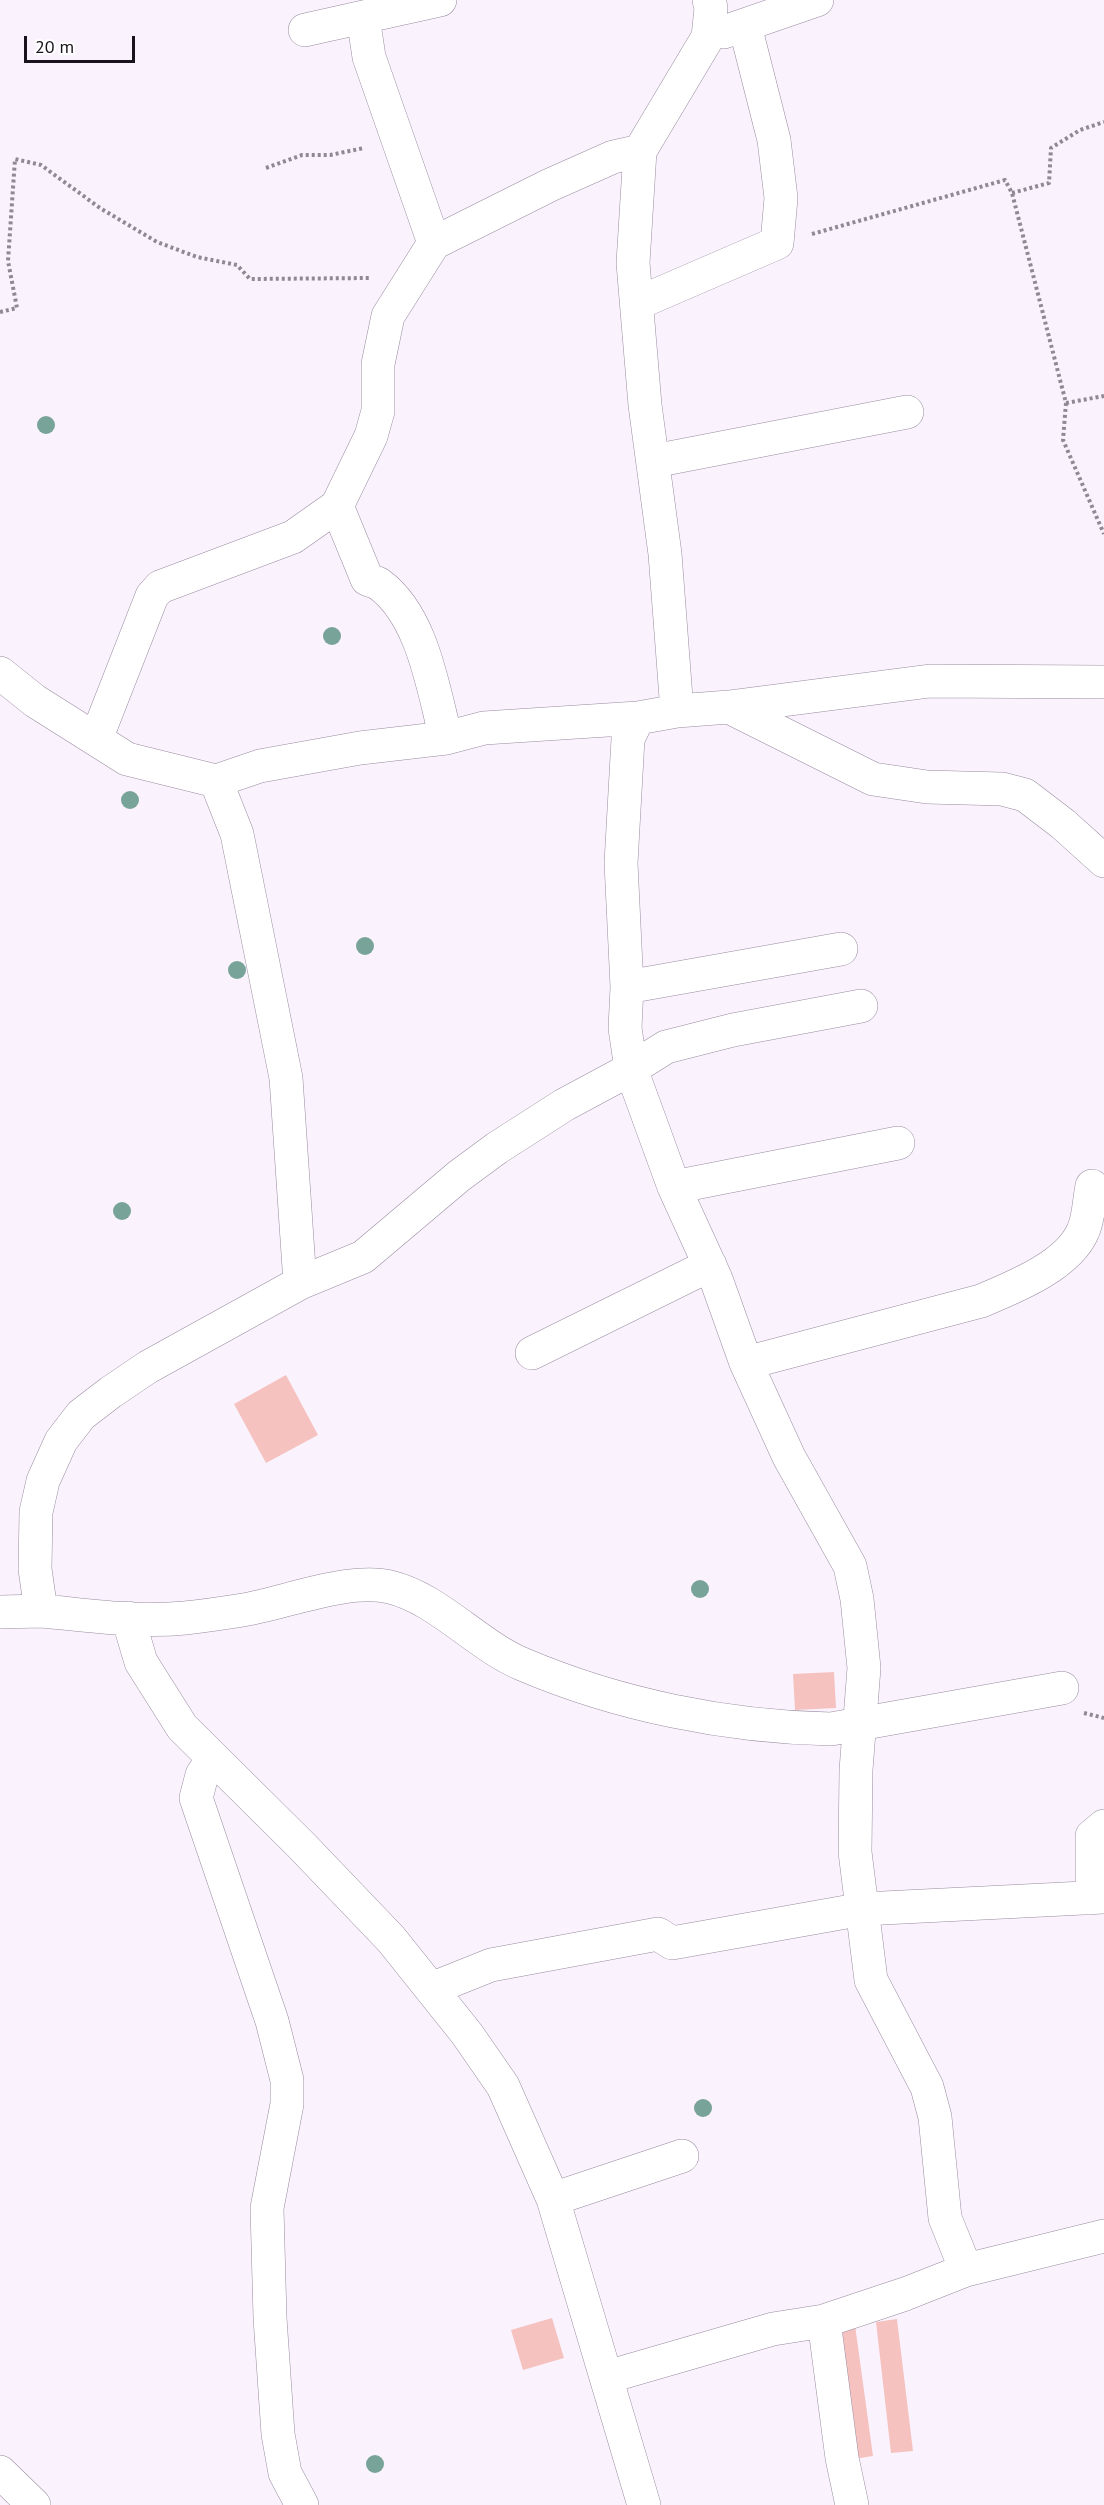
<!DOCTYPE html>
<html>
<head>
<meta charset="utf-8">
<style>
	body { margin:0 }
	#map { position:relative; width:1104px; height:2505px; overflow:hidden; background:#faf3fd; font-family:"PT Sans",sans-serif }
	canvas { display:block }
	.scale { position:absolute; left:24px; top:36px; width:111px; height:27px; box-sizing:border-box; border:3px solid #19131b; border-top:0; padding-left:8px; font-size:18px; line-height:21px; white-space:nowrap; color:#19131b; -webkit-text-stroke:4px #fff; paint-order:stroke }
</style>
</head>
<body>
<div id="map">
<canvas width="1104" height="2505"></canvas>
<div class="scale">20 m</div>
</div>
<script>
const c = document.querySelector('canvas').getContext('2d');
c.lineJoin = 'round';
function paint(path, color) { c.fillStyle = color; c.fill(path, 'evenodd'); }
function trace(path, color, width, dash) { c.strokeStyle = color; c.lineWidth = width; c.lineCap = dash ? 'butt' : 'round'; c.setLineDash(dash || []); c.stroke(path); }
paint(new Path2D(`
	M286,1375L318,1435L266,1463L234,1404Z
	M834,1672L836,1708L795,1710L793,1674Z
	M552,2318L564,2358L523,2370L511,2330Z
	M897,2319L913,2451L891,2453L876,2322Z
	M855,2325L873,2456L854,2459L836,2328Z`), '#f5c2c0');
const minor = new Path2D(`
	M363,17L369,57L434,243
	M305,30L440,0
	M724,32L817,0
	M638,303L777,243L781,198L774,140L745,26
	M654,461L907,412
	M0,673L35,701L127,759L216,781L237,834L286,1078L300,1283
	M729,707L930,681L1104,682
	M677,711L665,554L645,405L633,263L640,151L708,37L711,8L709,0
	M638,718L628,739L621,863L627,987L625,1028L631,1069L674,1187L716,1279L746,1363L789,1457L850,1566L857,1599L864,1668L856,1770L855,1852L871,1980L927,2087L935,2117L945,2218L966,2270
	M446,738C433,689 423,616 379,584C376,582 371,581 367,579L337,506L371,436L378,411V364L388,316L434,243L550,185L613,157L640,151
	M96,739L152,596L160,587L293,537L337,506
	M216,781L260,766L360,748L446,738L484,728L638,718L677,711L729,707L873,779L927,787L1002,789L1025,795L1063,824L1104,861
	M627,987L841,949
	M861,1006L733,1030L666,1047L631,1069L564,1105L497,1148L459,1176L363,1257L300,1283L148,1367L111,1392L81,1415L61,1441L43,1481L36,1512L35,1569L41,1611C88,1615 138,1623 185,1618C204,1616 224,1613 243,1610C284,1603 350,1577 390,1587C437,1598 477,1645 522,1664C618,1705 727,1727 831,1729L1062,1688
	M674,1187L898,1143
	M532,1353L710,1265
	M746,1363L981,1301C1014,1287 1068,1266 1083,1231C1089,1218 1089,1200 1092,1186
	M0,1612L41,1611
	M128,1618L141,1662L182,1727L301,1845L391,1939L467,2034L503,2086L553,2199L644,2505
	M213,1758L202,1775L196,1798L272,2021L287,2080V2104L267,2208L270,2318L278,2434L285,2473L302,2505
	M1092,1898V1836L1104,1826
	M431,1989L491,1965L658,1934L672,1943L863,1909L1104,1897
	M553,2199L682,2156
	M607,2377L773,2329L824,2321
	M0,2472L34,2505
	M852,2505L842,2458L824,2321L905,2294L966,2270L1104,2236`);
trace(minor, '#998ba0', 34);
trace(new Path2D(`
	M266,168L302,155H330L364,148
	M1012,193L1049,183L1051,148L1080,130L1104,122
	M812,234L1005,180L1012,193L1066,403L1063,440L1104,534
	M0,312L17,308L8,261L15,159L41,165L100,208L157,242L197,257L237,265L250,279L369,278
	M1066,403L1104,396
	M1084,1713L1104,1718`), '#8f8992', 4, [3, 3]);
trace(minor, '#fff', 33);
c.fillStyle = '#78a398';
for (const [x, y] of [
	[46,425],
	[332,636],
	[130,800],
	[365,946],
	[237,970],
	[122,1211],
	[700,1589],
	[703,2108],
	[375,2464]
]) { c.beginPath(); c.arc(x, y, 9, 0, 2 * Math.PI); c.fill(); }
</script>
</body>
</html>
